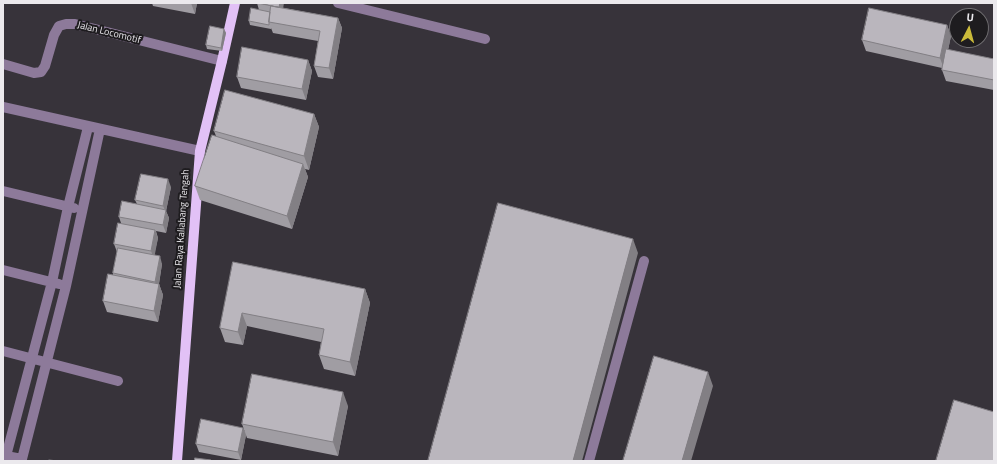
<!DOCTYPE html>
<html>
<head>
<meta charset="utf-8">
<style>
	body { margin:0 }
	#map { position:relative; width:997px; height:464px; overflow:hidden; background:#37333a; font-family:"Titillium Web",sans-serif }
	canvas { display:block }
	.frame { position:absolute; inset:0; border:4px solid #ebe9ed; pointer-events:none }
	.north { position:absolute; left:949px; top:8px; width:40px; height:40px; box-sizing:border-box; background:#1e1c1f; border:1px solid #706e71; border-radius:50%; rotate:6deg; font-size:11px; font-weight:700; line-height:16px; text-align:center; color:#ebe9ed }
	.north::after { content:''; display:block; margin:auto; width:14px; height:18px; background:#caba3a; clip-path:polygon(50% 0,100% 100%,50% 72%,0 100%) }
</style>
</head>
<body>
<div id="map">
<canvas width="997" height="464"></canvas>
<div class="frame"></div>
<div class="north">U</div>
</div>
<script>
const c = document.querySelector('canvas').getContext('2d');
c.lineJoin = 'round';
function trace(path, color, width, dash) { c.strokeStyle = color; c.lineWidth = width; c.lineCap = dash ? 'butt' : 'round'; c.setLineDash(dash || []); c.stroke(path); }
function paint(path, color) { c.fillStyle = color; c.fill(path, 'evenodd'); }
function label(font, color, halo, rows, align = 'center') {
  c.font = font + ' "Titillium Web",sans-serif'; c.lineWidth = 4; c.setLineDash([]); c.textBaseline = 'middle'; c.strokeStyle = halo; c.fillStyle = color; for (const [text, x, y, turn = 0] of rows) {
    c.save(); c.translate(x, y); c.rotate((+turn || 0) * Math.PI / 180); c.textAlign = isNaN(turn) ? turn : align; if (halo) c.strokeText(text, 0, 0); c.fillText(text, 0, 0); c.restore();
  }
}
trace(new Path2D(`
	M338,3L485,39
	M3,64L34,73L41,72L45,66L54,35L59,26L66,24H75L222,61
	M3,107L200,151
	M88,127L68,207L52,282L6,456L22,459L66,286L100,129
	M3,191L74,208
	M3,270L59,284
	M3,351L118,381
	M589,461L644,261`), '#8d7a9a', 10);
trace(new Path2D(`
	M177,461L200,151L222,61L235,3`), '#e2c1f6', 10);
paint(new Path2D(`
	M152,3H197L195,14L153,6Z
	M257,3L338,18L342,28L333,79L318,77L314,66L318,41L273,33L271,28V29L250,25L249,21L259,10Z
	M947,25L951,36L948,50L994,59V90L946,81L942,70V68L866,51L862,40Z
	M224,29L226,33L222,51L207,49L206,45Z
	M308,60L312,71L306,100L241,88L237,77Z
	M314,114L319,127L309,170L305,169L308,177L292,229L200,200L195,186L216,136L214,131Z
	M171,187L166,211L169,218L166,233L156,231L158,238L154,255L162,264L159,284L163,295L158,322L107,312L103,301L113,275V273L117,252L114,244L121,223L119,217L137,204L135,200Z
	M233,262L365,289L370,303L355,376L324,369L319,355L321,342L247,326L243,345L225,342L220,328Z
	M348,406L338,456L247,438L242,424Z
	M243,428L246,435L241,460L199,452L196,444Z`), '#a09da3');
paint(new Path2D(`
	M191,3H197L195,14Z
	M280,3H284L282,15L279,7Z
	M338,18L342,28L333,79L329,68Z
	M947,25L951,36L944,69L940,58Z
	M224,29L226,33L222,51L221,48Z
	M308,60L312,71L306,100L302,89Z
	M314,114L319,127L309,170L304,156Z
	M303,164L308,177L292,229L287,216Z
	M168,179L171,187L166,211L169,218L166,233L163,225L166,212L163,206Z
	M155,230L158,238L154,259L151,251Z
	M633,239L638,253L582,461H573Z
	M160,256L162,264L158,289L155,282Z
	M159,284L163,295L158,322L154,311Z
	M365,289L370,303L355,376L350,362Z
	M242,313L247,326L243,345L238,332Z
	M708,372L713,386L691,461H682Z
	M343,392L348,406L338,456L333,442Z
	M243,428L246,435L241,460L238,452Z`), '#827f84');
const building = new Path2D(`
	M258,3H280L279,7Z
	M271,6L338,18L329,68L314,66L320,31L269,22Z
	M251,8L270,12L269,22V25L249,21Z
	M869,8L947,25L940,58L862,40Z
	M210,26L224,29L221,48L206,45Z
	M242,47L308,60L302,89L237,77Z
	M946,49L994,59V80L942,70Z
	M225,90L314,114L304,156L214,131Z
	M212,135L303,164L287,216L195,186Z
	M141,174L168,179L163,206L135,200Z
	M122,201L166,210L163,225L119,217Z
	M498,203L633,239L573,461H428Z
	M118,223L155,230L151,251L114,244Z
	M118,248L160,256L155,282L113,273Z
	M233,262L365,289L350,362L319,355L324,329L242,313L238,332L220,328Z
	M108,274L159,284L154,311L103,301Z
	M654,356L708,372L682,461H623Z
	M252,374L343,392L333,442L242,424Z
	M954,400L994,412V461H936Z
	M201,419L243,428L238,452L196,444Z
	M195,458L211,460V461H195Z
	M49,460L58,461H49Z`);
paint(building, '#bab6bd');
trace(building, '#827f84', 1);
label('10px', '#ebe9ed', '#1e1c1f', [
	["Jalan Locomotif",109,33,14],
	["Jalan Raya Kaliabang Tengah",182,229,-86]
]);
</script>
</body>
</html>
